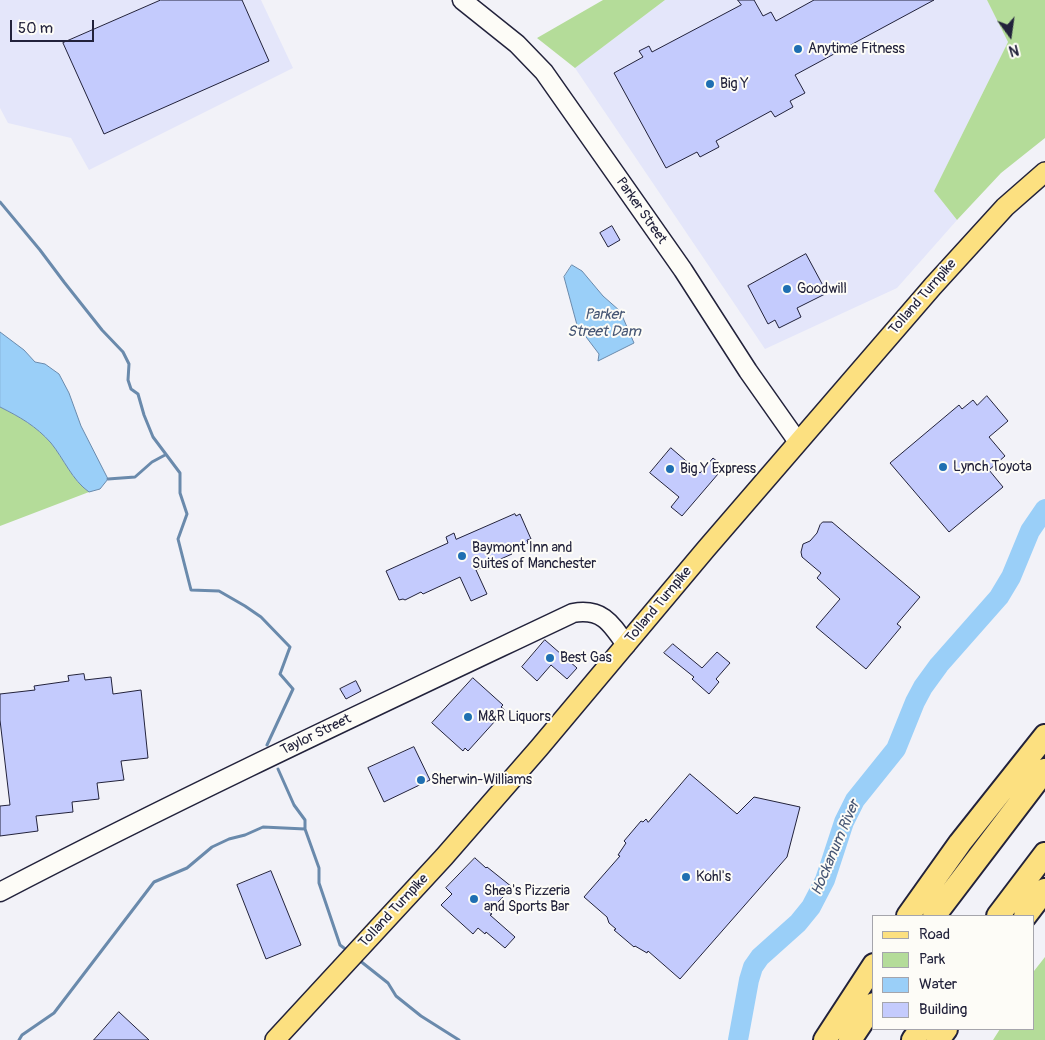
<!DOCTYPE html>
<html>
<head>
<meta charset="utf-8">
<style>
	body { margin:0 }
	#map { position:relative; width:1045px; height:1040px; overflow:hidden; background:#f2f2f8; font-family:Pangolin,sans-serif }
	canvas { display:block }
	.legend { position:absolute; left:872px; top:915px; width:162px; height:115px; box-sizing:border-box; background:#fdfcf7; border:1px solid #a5a5ac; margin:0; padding:6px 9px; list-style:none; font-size:15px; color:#22223b }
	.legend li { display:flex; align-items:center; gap:10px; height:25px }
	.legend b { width:25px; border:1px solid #a5a5ac }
	.north { position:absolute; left:985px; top:10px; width:50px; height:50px; -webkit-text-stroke:4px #fdfcf7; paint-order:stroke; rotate:166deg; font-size:14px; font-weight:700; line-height:20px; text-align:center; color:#22223b }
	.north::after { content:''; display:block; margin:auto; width:18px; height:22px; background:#22223b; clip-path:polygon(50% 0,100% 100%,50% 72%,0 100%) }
	.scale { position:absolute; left:10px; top:20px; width:84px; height:22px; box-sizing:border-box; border:2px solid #22223b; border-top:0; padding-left:6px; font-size:15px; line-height:18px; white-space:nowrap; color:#22223b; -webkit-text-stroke:4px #fdfcf7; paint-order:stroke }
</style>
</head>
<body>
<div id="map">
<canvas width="1045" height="1040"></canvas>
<ul class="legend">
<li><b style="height:6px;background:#fce080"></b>Road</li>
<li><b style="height:14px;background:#b4dc99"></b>Park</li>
<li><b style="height:14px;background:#9acff8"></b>Water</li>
<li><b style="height:14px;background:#c4cbfd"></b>Building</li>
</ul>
<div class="north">N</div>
<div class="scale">50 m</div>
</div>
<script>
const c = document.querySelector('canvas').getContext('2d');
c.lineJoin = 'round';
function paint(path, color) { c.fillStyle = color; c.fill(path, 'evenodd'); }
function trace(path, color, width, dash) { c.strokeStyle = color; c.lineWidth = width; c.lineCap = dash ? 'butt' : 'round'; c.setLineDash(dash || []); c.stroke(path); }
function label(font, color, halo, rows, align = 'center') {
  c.font = font + ' Pangolin,sans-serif'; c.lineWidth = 4; c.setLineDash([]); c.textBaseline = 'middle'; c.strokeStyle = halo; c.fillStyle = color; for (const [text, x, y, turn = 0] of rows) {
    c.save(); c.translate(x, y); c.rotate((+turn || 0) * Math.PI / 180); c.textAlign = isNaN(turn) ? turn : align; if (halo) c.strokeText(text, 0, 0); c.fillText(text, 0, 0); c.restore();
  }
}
paint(new Path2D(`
	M0,0H261L293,68L89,170L71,138L8,123L0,108Z
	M665,0H987L1008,42L934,191L957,220L897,288L765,349L575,68Z`), '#e4e6fa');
paint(new Path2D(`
	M603,0H665L575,68L537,38Z
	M987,0H1045V138L1001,173L957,220L934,191L1008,42Z
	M0,407C20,417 36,426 51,443C64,459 72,480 89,492L0,526Z
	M1045,957V1040H993L1000,1029H1034V971Z`), '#b4dc99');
const water = new Path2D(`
	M572,265L582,271L603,296L620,311L634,343L598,361L599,354L577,325L564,277Z
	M0,332L24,350L35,362L45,364L59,374L69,393L81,426L108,479L100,489L89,492C72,480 64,459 51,443C36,426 20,417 0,407Z`);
paint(water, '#9acff8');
trace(water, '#6a8aac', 1);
trace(new Path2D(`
	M0,202L40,250L64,282L102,330L123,352L129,364L128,380L131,389L138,394L144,415L153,437L180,473V493L187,514L178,539L191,590L219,591L245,606L261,617L290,647L280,674L293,689L267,745
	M108,479L135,477L152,462L165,455
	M278,769L294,805L305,820V829
	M359,960L388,983L396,996L421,1016L459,1040
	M19,1040L22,1035L54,1013L154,882L187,868L212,847L229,839L245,835L263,827L305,829L319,868V883L340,945L348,951`), '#6a8aac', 3);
trace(new Path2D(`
	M738,1040L749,980L753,967L760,957L798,923L811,907L825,880L844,822L855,800L896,749L915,702L923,687L939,665L999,597L1011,577L1030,531L1045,509`), '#9acff8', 20);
const building = new Path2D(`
	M161,0H242L269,61L104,134L63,43Z
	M738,0H754L763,16L771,12L776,21L814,0H934L795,75L805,93L790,101L793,107L775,117L771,111L716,141L719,147L700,157L697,152L666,168L614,73L643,57L639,51L649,46L652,52L741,5Z
	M612,226L620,240L608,247L600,233Z
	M806,254L827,293L797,308L801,317L779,328L775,320L768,324L748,286Z
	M987,396L1008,421L989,437L1005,456L989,470L1003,487L949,532L890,463L959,405L962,409L973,400L977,405Z
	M671,448L700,473L713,458L724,467L682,516L671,507L679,497L650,473Z
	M515,514L516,516L520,514L531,539L527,540L528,543L510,550L512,554L476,570L487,594L471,601L460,577L423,594L421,592L405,600L403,599L399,600L386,571L448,543L446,537L454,533L456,539Z
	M823,522H832L920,597L897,624L901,627L866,669L816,627L840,599L817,578L821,573L802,557L801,552L803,544L810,541L817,533L820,525Z
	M545,640L577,668L567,679L551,665L537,681L522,667Z
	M673,644L702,668L717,652L730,663L716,679L719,682L709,694L692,679L694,677L664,653Z
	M84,674L85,680L111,677L113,694L141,690L148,758L121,761L124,780L97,783L99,799L72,802L73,812L36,816L38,831L0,836V806L10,805L0,720V694L35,690L34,686L69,681L68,676Z
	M473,678L503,705L501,707L505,710L468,751L465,748L463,751L432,723Z
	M356,681L361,691L346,699L340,689Z
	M414,747L430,780L384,802L368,768Z
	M690,774L737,814L754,797L800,807L787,857L680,979L648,951L647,953L635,946L634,947L614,930L616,929L609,923L607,917L584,897L620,856L618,855L626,843L624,841L641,821L643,822L646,819L648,822Z
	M475,858L486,868L487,867L512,887L489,912L492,914L490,915L515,937L505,948L486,932L485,934L478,928L473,934L441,905L452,894L446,888Z
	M271,871L301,945L266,959L237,885Z
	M119,1012L149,1040H94Z`);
paint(building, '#c4cbfd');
trace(building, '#22223b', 1);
const secondary = new Path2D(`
	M462,0L517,44L544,72L683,270L748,371L798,442
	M0,892C188,794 381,704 573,613C602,608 611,623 626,645`);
const primary = new Path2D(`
	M275,1040L444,857L539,748L706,549L933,286L1005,207L1045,172`);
const highway = new Path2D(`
	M908,916L960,843L1045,736
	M934,916L1045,770
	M998,916L1045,854
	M1025,916L1045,890
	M825,1040L874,965
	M850,1040L874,1004
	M913,1040L921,1029
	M938,1040L946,1029`);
trace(secondary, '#22223b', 21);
trace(primary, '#22223b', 22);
trace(highway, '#22223b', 26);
trace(secondary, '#fdfcf7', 18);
trace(primary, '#fce080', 19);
trace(highway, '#fce080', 22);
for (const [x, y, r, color] of [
	[798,49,5,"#1f6fb2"],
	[710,84,5,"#1f6fb2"],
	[787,289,5,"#1f6fb2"],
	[943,467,5,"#1f6fb2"],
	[670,469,5,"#1f6fb2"],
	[462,556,5,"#1f6fb2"],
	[550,658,5,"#1f6fb2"],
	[468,717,5,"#1f6fb2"],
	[421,780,5,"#1f6fb2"],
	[686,877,5,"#1f6fb2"],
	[474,899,5,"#1f6fb2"]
]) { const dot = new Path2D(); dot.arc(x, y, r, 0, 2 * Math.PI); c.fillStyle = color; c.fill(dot); trace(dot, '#fdfcf7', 2); }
label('14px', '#22223b', '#fdfcf7', [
	["Anytime Fitness",808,49],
	["Big Y",720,84],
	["Goodwill",797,289],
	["Lynch Toyota",953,467],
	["Big Y Express",680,469],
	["Baymont Inn and",472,548],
	["Suites of Manchester",472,564],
	["Best Gas",560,658],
	["M&R Liquors",478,717],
	["Sherwin-Williams",431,780],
	["Kohl's",696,877],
	["Shea's Pizzeria",484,891],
	["and Sports Bar",484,907]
], 'left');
label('14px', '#22223b', '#fdfcf7', [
	["Parker Street",641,211,55],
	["Tolland Turnpike",923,297,-49],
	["Tolland Turnpike",659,605,-50],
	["Taylor Street",316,735,-26],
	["Tolland Turnpike",394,911,-47]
]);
label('italic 15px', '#465674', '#fdfcf7', [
	["Parker",604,315],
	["Street Dam",604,332],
	["Hockanum River",836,848,-67]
]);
</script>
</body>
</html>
